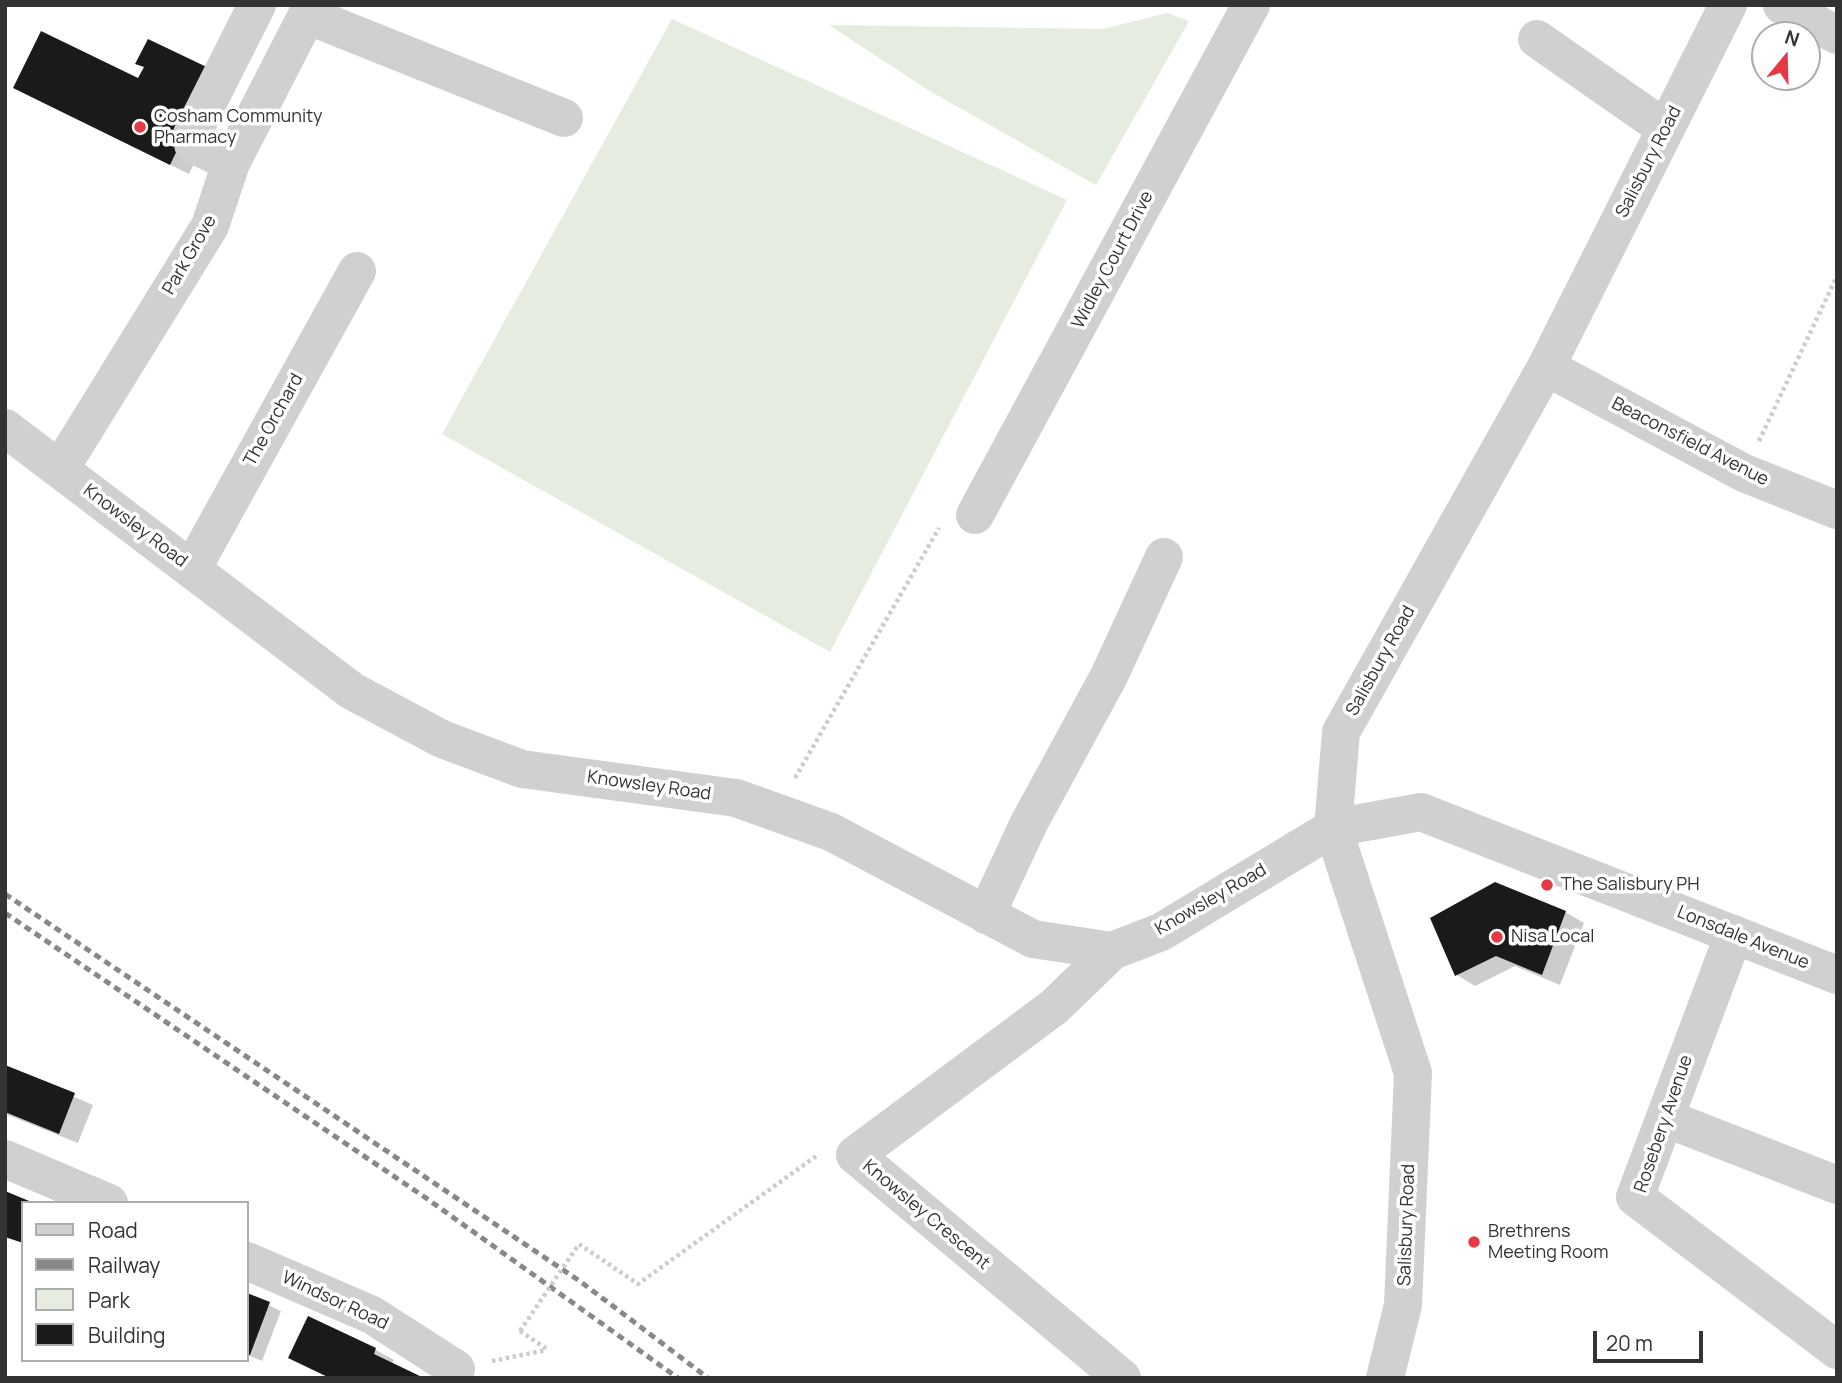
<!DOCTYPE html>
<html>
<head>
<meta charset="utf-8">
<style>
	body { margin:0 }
	#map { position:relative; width:1842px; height:1383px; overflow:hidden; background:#fff; font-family:Manrope,sans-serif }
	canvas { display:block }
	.frame { position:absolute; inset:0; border:7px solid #333; pointer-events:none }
	.legend { position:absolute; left:21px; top:1201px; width:228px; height:161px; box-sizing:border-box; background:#fff; border:2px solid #adadad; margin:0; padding:9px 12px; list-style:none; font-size:21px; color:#333 }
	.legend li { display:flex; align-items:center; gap:14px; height:35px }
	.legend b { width:35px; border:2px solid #adadad }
	.north { position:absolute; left:1751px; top:21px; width:70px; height:70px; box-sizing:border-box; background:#fff; border:2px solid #adadad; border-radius:50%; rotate:19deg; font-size:19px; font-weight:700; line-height:28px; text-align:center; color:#333 }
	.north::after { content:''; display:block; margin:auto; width:24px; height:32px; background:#e63946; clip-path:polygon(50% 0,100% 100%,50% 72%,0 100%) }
	.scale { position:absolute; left:1593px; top:1331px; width:110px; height:32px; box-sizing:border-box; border:4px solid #333; border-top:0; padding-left:9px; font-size:21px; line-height:24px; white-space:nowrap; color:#333; -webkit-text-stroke:5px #fff; paint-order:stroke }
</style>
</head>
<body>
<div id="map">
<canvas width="1842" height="1383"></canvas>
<div class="frame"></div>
<ul class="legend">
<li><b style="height:9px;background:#d0d0d0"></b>Road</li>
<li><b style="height:9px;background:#888"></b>Railway</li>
<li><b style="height:19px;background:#e6ecdf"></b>Park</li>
<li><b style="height:19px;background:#1a1a1a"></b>Building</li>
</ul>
<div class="north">N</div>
<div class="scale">20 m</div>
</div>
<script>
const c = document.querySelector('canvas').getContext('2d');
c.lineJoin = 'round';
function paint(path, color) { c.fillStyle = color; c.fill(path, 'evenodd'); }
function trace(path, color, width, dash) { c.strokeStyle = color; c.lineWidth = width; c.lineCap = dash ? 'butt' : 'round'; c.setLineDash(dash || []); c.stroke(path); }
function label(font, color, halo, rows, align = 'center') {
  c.font = font + ' Manrope,sans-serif'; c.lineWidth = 7; c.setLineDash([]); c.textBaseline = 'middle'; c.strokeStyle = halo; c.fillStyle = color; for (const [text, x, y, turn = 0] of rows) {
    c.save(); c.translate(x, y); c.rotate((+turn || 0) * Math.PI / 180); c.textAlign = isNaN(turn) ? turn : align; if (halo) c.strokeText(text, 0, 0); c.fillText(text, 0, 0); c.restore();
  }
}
paint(new Path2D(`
	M1167,13L1189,21L1096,185L928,90L829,25L1103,29Z
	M672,19L1067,200L830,652L442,434Z`), '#e6ecdf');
paint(new Path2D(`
	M139,81L233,83L189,174L16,88Z
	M1565,912L1584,923L1560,985L1515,966L1475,986L1457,975Z
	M5,1067L93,1105L78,1143L5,1114Z
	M247,1295L281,1311L262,1361L247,1355Z
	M309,1319L376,1350L394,1360L392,1364L420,1378H329L309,1368L291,1357Z`), '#0003');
paint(new Path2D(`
	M41,31L138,78L144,67L135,64L148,39L215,71L170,165L13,88Z
	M1495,882L1566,911L1542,975L1496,956L1455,976L1430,918Z
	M5,1065L75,1093L59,1134L5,1112Z
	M5,1191L34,1203H23V1243L5,1237Z
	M247,1293L270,1302L250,1355L247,1354Z
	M308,1316L376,1348L374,1354L424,1378H330L288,1358Z`), '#1a1a1a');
trace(new Path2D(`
	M1759,441L1837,276
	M795,778L939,528
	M579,1244L638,1284L819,1154
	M520,1331L547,1349
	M492,1361L547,1350`), '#cdcdcd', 4.5, [3.5, 3.5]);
trace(new Path2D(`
	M1782,5L1837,35
	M1537,39L1666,129
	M231,163L193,144L192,134L257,5
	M1546,367L1744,473L1837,510
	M5,428L352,691L442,739L522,769L736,798L831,832L1033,939L1112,951L1161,932L1333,828L1421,812L1837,975
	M60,469L210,226L231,163L307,15L564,118
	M975,515L1251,5
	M192,569L357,271
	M986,915L1029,823L1109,676L1164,557
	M1734,934L1635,1197L1837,1350
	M1112,951L1054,1007L855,1155L1122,1378
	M1665,1118L1837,1185
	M5,1159L109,1203
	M247,1261L372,1315L456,1369
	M1385,1378L1403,1305L1413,1073L1333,828L1341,732L1546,367L1728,5`), '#d0d0d0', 38);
trace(new Path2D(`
	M5,894L581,1282L708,1378
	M5,913L426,1198L678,1378`), '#888', 5, [7, 5]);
trace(new Path2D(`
	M520,1331L579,1244`), '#cdcdcd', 4.5, [3.5, 3.5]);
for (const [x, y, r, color] of [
	[140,127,7,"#e63946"],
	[1547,885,7,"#e63946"],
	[1497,937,7,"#e63946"],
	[1474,1242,7,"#e63946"]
]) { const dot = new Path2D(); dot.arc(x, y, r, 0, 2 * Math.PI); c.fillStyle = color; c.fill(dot); trace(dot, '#fff', 2.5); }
label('18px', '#333', '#fff', [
	["Cosham Community",154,117],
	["Pharmacy",154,138],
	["The Salisbury PH",1561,885],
	["Nisa Local",1511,937],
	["Brethrens",1488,1232],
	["Meeting Room",1488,1253]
], 'left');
label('18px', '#333', '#fff', [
	["Salisbury Road",1649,162,-63],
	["Park Grove",190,255,-60],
	["Widley Court Drive",1113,260,-62],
	["The Orchard",274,420,-61],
	["Beaconsfield Avenue",1690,442,27],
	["Knowsley Road",135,526,37],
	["Salisbury Road",1381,661,-61],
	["Knowsley Road",649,786,8],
	["Knowsley Road",1211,900,-30],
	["Lonsdale Avenue",1743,938,22],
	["Rosebery Avenue",1664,1124,-71],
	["Knowsley Crescent",926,1215,40],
	["Salisbury Road",1407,1225,-88],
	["Windsor Road",335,1301,25]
]);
</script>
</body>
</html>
